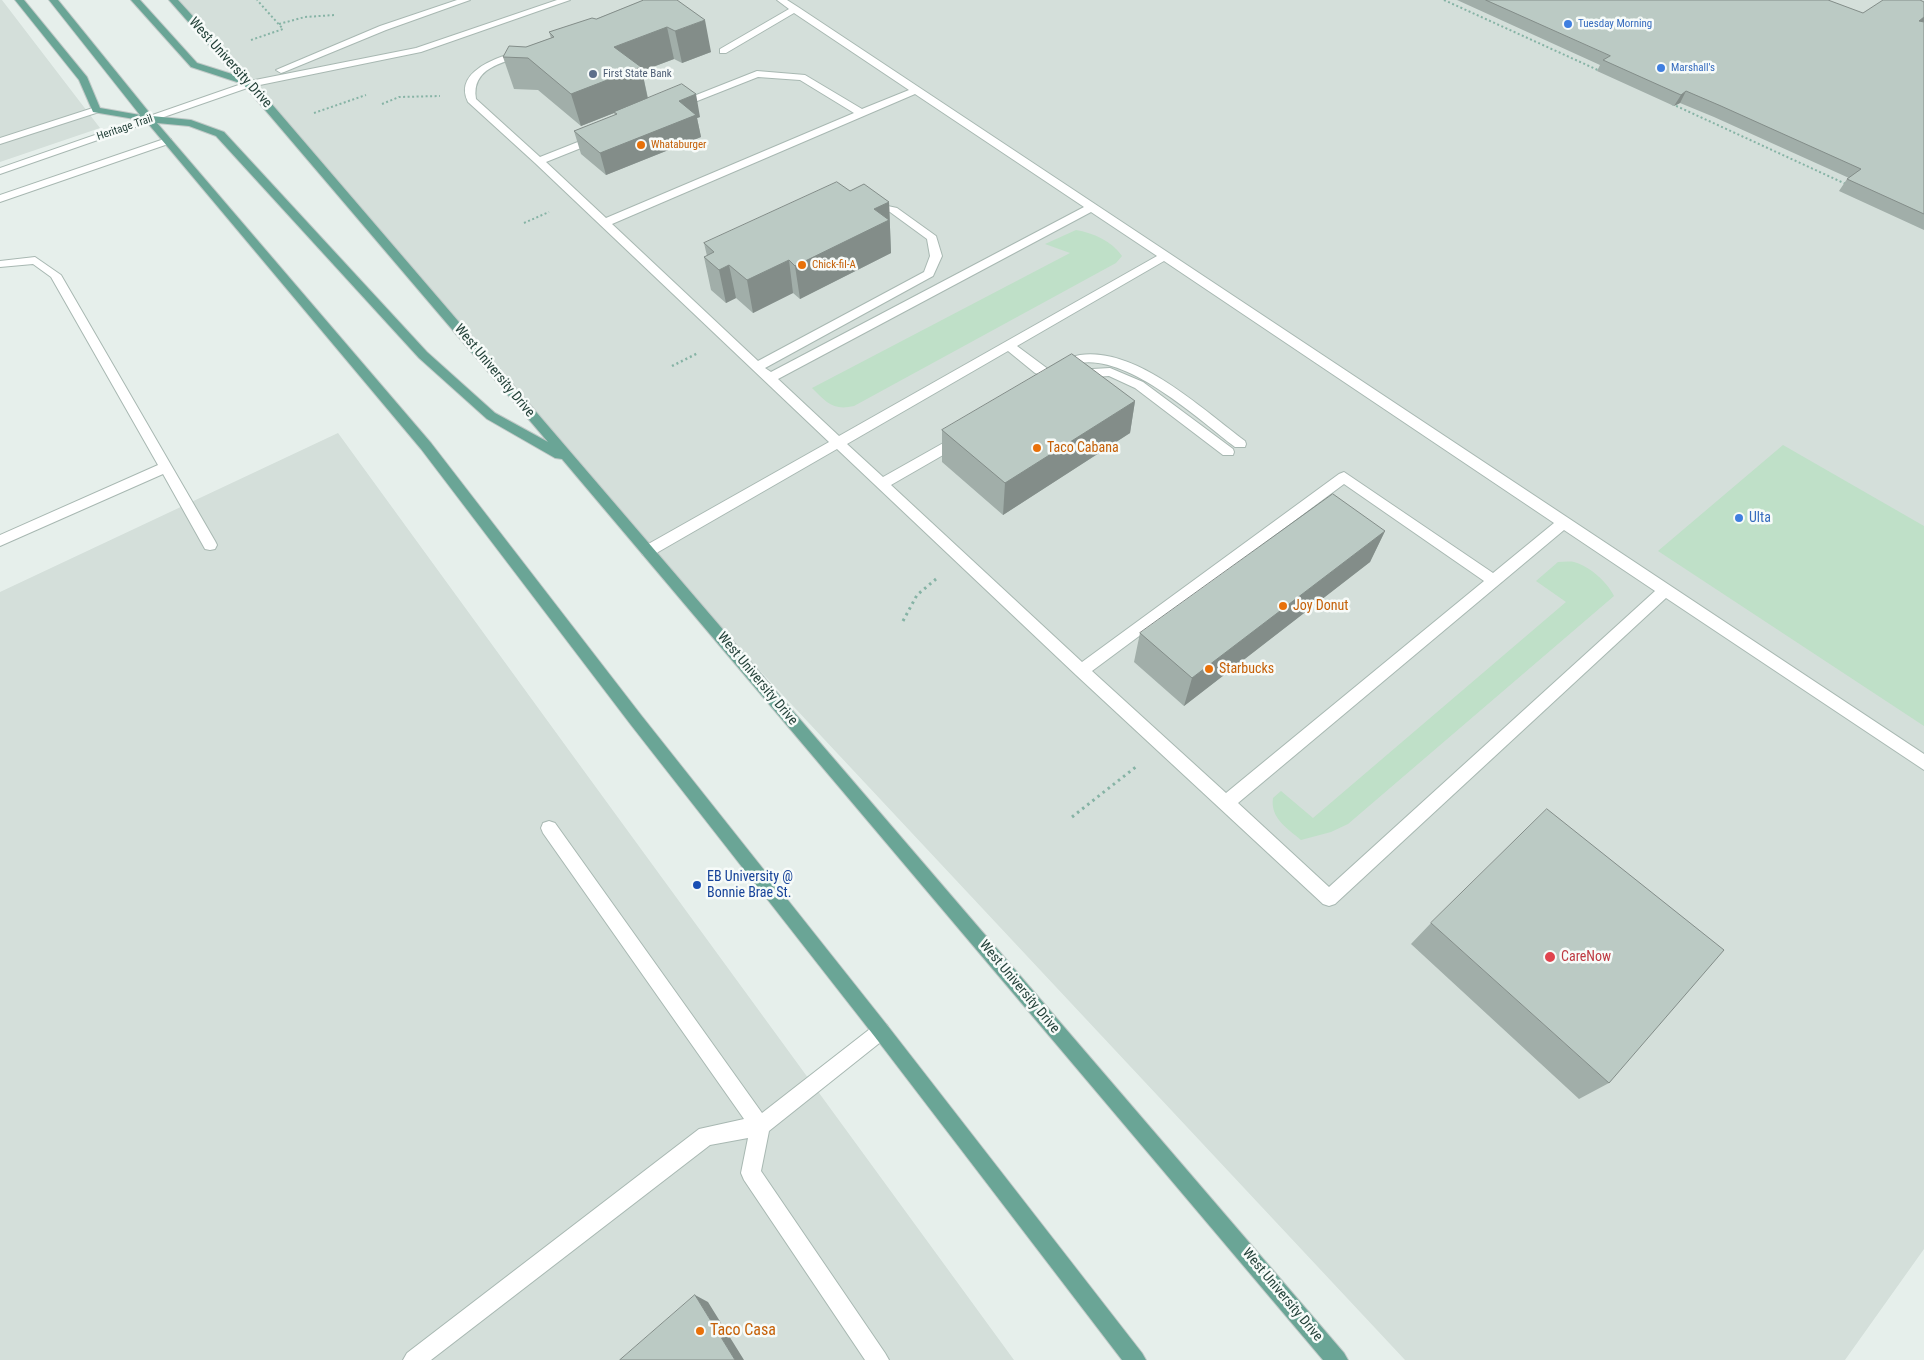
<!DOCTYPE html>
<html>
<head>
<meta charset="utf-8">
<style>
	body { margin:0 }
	canvas { display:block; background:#e6efeb }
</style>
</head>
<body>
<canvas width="1924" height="1360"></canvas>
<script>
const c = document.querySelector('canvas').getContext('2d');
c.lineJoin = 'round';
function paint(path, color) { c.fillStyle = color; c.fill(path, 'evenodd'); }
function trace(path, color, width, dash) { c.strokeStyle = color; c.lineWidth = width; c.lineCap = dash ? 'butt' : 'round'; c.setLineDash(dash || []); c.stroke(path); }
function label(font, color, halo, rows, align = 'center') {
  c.font = font + ' "Roboto Condensed",sans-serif'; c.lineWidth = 5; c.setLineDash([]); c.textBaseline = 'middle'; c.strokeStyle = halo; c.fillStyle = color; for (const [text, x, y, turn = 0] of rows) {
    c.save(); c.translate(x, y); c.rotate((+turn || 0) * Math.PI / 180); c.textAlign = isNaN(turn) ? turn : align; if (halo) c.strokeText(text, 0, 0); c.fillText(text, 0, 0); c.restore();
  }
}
paint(new Path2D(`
	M0,0H2L100,128L0,162Z
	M173,0H1924V1249L1845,1360H1405L648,551Z
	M338,433L576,760L1014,1360H0V592Z`), '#d4dfda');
paint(new Path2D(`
	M1076,230C1093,233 1112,241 1122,256L1116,263L854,406C833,411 826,402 812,388L1070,253L1045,244Z
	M1783,445L1924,526V726L1658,551Z
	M1558,562C1563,562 1569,561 1574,562C1591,567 1607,582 1614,596L1348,824L1331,832L1301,840C1287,828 1270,818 1273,798L1281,791L1313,818L1566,602L1536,581Z`), '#bfe0c8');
const service = new Path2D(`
	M457,0H470L386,30L284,72L281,73L276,70L380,26Z
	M557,0H570L421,52L250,87L245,84L250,81L416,48Z
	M777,0H787L798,7L1924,754V770L1666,598L1335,904L1329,906L1323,904L1076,675L837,449L653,555L648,556L643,555L641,551L643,547L829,442L535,163L468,102C455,76 486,62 506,55C513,53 519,50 525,51V55C502,63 471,68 476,99L540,157L593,136H601V140L546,162L606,218L854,113L800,80L758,77L682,107H676V103L757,71L805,75L862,109L909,90L794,13L726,53H720V49L789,9ZM915,94L1084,207L771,372L765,368L933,276L942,256L936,236L897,208L869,202L865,203L864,205L865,207L890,212L927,239L930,256L924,272L758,361L612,224ZM1091,212L1157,256L839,436L778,379ZM1164,261L1554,523L1493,573L1344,472L1339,474L1082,662L891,485L964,443L965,440L964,437H954L883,477L847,444L1008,351L1035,373L1049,378C1060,375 1068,365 1080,363C1129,355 1198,419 1235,447H1245L1246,444L1245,441C1202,409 1137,347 1080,355C1068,357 1058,363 1048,369L1017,346ZM1344,484L1484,581L1226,793L1092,671ZM1564,530L1655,591L1329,887L1238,803Z
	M35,257L61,275L215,541L217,545L215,549L210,550L205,549L163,474L0,546V535L158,465L51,277L33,264L0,267V261Z
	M1110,368L1143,382L1233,449L1234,452L1233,455H1223L1135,388L1109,376L1075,378L1069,374L1075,370Z
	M549,821L555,823L762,1113L875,1025L881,1022L887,1025L890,1031L887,1037L769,1131L761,1171L885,1353L889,1360H865L744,1180L741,1173L748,1138L710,1145L431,1360H403L407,1353L699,1129L744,1119L543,833L541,828L543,823Z`);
const tertiary = new Path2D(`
	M250,81L255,84L253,86L0,174V168Z
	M96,107L101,110L99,112L0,144V138Z
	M167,138L171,139V143L0,202V195Z`);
const primary = new Path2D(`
	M15,0H24L87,77L100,108L140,115L49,0H58L152,116L191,120L224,132L427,352L495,413L548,442L243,84L191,67L131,0H140L197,63L235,75L169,0H178L252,81L1344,1353L1348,1360H1323L562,459L555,458L487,419L419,358L216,136L189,126L157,123L431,443L641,715L887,1025L1142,1353L1146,1360H1122L875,1037L631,725L421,449L146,121L93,112L79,80Z`);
trace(service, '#a8b8b2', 2);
trace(tertiary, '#a8b8b2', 2);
trace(primary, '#c2cac8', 2);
trace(new Path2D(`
	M1444,0L1600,71
	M279,24L305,17L335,15
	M251,40L283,29L257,0
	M382,104L399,97L440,96
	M1672,104L1848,185
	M314,113L366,95
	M524,223L549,212`), '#86b3a5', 2, [2, 2.5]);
trace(new Path2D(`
	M672,366L698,353`), '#86b3a5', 2.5, [2, 3]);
trace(new Path2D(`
	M903,621L917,595L936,579
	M1072,817L1137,766`), '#86b3a5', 3, [2.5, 4]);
paint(service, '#fff');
paint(tertiary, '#fff');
paint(primary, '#6aa596');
paint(new Path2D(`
	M644,0L711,52L682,63L674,59L642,71L648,98L700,117L697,118L701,137L606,175L581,154L574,131L615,115L614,113L581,126L538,90L514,89L503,57L526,47L551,38L549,32L596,19Z
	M1457,0H1783L1863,13L1924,2V230L1839,191L1847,179L1849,178L1714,117L1680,103L1674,106L1597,71L1600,65Z
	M889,202L891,253L800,299L793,293L753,313L736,298L726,303L711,290L704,257L707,256L704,243Z
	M1135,401L1130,433L1003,515L942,462V430Z
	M1385,531L1370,562L1184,706L1134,662L1140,633Z
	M1431,923L1609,1083L1579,1099L1411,944Z`), '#a1aea9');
paint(new Path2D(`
	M1924,17V23L1919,21Z
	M705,20L711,52L682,63L675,31Z
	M667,27L674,59L642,71L648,100L614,112V113L581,126L571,94L614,47Z
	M1686,91L1680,103L1674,106L1681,95Z
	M696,94L700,117L697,118L701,137L606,175L600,153L679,101Z
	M889,202L891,253L800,299L795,266L874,209Z
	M789,260L793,293L753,313L747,280Z
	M729,265L736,298L726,303L719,270Z
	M1135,401L1130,433L1003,515L1005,483Z
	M1385,531L1370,562L1184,706L1192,678Z
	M695,1295L708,1302L744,1360H735Z`), '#838d89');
const building = new Path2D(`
	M644,0H677L705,20L675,31L667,27L614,47L641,67L571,94L528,58L503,57L509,46L526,47L554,37L549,32L592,18L596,19Z
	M1486,0H1828L1863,13L1883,0H1920L1924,2V17L1919,21L1924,22V214L1847,179L1861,169L1721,106L1686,91L1681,95L1603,60L1610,56Z
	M682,84L696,94L679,101L696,115L600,153L574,131L617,114L614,112Z
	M837,182L850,191L864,184L889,202L874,209L889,220L795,266L789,260L747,280L729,265L719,270L704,257L714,252L704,243Z
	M1072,354L1135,401L1005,483L942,430Z
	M1333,494L1385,531L1192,678L1140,633Z
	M1547,809L1724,950L1609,1083L1431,923Z
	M695,1295L735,1360H620Z`);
paint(building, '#bbcac4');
trace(building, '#838d89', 1);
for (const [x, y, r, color] of [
	[1568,24,5,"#3f7fe0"],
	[1661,68,5,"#3f7fe0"],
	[593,74,5,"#5c6f8a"],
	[641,145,5,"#e8710a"],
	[802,265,5,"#e8710a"],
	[1037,448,5,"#e8710a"],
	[1739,518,5,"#3f7fe0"],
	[1283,606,5,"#e8710a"],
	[1209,669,5,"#e8710a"],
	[697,885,5,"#1a4fb4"],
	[1550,957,6,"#e0444e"],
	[700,1331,5,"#e8710a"]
]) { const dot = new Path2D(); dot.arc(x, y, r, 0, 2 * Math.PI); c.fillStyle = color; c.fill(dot); trace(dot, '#f7fbf9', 2); }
label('11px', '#366cbe', '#f7fbf9', [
	["Tuesday Morning",1578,24],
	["Marshall's",1671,68]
], 'left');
label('11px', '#4e5e75', '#f7fbf9', [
	["First State Bank",603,74]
], 'left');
label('11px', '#24423a', '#f7fbf9', [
	["Heritage Trail",125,128,-19]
]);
label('11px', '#c56008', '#f7fbf9', [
	["Whataburger",651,145],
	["Chick-fil-A",812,265]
], 'left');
label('14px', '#24423a', '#f7fbf9', [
	["West University Drive",230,63,48],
	["West University Drive",494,371,50],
	["West University Drive",757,679,50],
	["West University Drive",1019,987,50],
	["West University Drive",1282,1295,50]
]);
label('14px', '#c56008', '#f7fbf9', [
	["Taco Cabana",1047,448],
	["Joy Donut",1293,606],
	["Starbucks",1219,669]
], 'left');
label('14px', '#366cbe', '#f7fbf9', [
	["Ulta",1749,518]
], 'left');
label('14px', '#164399', '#f7fbf9', [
	["EB University @",707,877],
	["Bonnie Brae St.",707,893]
], 'left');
label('14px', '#be3a42', '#f7fbf9', [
	["CareNow",1561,957]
], 'left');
label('16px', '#c56008', '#f7fbf9', [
	["Taco Casa",710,1331]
], 'left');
</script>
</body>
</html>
